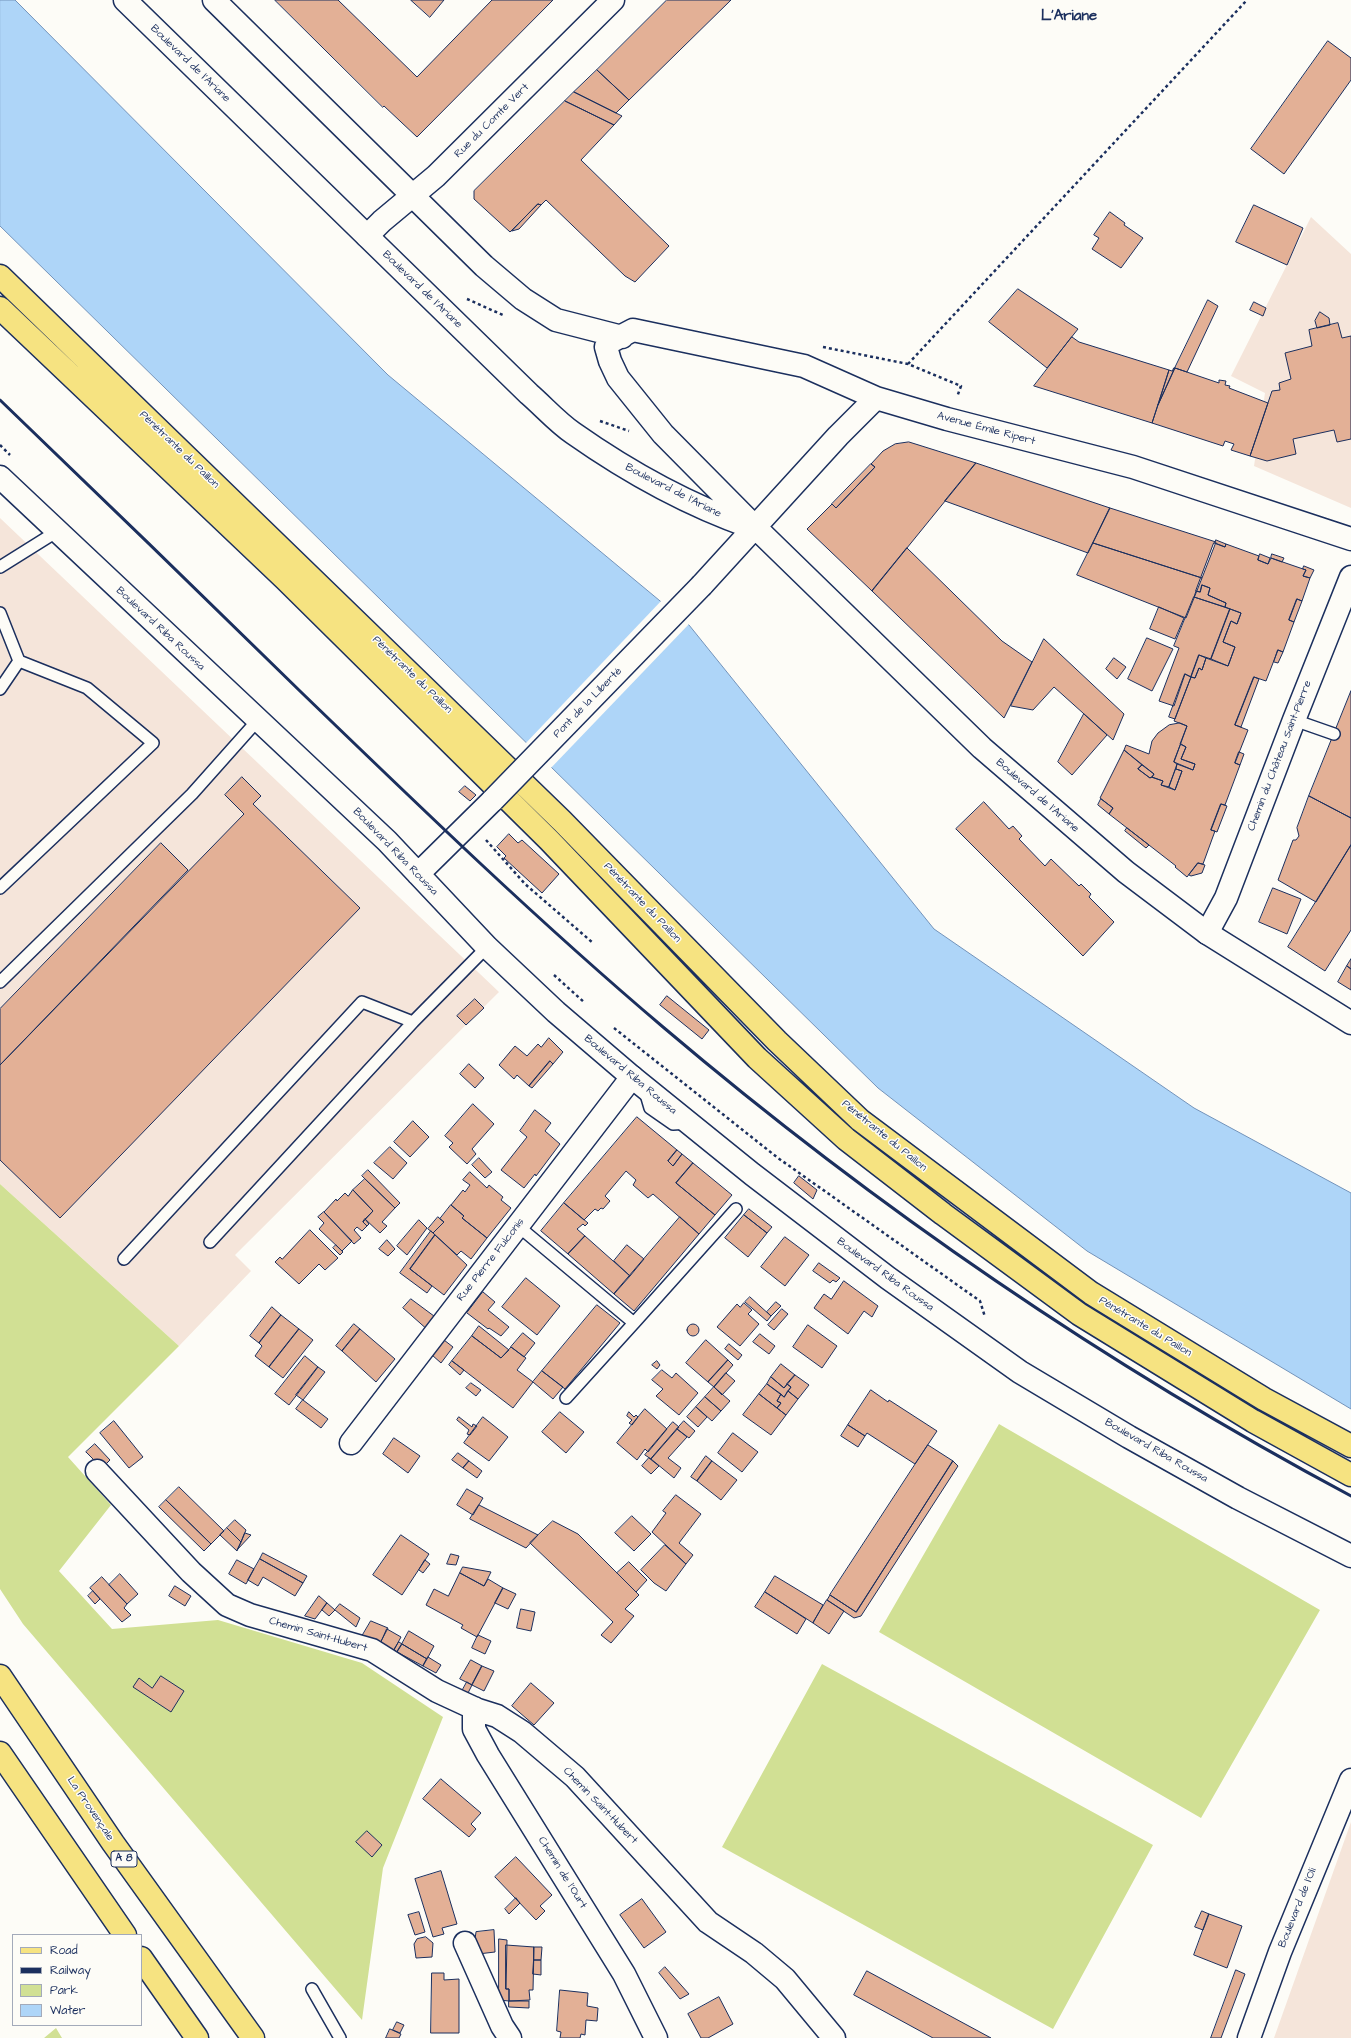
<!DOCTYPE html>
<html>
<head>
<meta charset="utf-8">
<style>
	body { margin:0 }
	#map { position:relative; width:1351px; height:2038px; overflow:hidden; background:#fdfcf7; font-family:"Architects Daughter",sans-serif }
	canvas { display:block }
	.legend { position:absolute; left:12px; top:1934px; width:130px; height:92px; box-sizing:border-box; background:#fdfcf7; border:1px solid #a3aaba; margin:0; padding:5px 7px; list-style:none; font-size:12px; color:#1b2f5e }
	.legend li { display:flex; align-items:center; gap:8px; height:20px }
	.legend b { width:20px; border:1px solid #a3aaba }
</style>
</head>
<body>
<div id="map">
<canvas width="1351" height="2038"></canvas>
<ul class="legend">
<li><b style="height:5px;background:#f6e381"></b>Road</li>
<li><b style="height:5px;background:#1b2f5e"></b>Railway</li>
<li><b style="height:11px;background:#d1e094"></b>Park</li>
<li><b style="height:11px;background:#aed5f8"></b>Water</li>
</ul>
</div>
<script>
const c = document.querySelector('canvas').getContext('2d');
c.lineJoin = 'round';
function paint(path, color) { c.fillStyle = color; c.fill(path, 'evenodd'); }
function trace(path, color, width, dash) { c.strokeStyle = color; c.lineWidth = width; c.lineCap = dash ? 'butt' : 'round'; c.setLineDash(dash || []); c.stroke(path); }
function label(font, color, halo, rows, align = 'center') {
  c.font = font + ' "Architects Daughter",sans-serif'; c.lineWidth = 3; c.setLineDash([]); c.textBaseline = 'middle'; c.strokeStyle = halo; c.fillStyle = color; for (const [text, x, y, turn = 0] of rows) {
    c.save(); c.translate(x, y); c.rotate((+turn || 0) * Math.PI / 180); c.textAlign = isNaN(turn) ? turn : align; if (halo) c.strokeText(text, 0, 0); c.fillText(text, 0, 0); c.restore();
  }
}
paint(new Path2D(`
	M1311,217L1351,254V508L1254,466L1265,393L1231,376Z
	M0,518L499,992L235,1255L251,1271L179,1346L0,1184Z
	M1351,1822V2038H1274Z`), '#f5e5da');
paint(new Path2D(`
	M0,1184L179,1346L68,1457L111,1505L59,1571L112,1629L218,1620L362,1663L443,1717L383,1868L362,2020L23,1624L0,1589Z
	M999,1424L1320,1610L1201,1818L879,1632Z
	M822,1664L1153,1845L1053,2029L722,1847Z
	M56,2028L62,2038H44Z`), '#d1e094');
const water = new Path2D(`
	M0,0H15L388,375L689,625L934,929L1194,1108L1351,1193V1409L1087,1251L878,1088L0,226Z`);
paint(water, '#aed5f8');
trace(water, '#7393ba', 1);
paint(new Path2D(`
	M662,600L690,623L549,770L524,745Z`), '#fdfcf7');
const building = new Path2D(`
	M275,0H338L417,77L492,0H553L417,137L384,106L383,107Z
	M411,0H444L430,17Z
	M667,0H731L629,100L597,70Z
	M1328,41L1351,58V80L1284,174L1251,149Z
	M597,70L629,100L616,113L574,92Z
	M574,92L622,116L614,125L565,101Z
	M565,101L614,125L581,160L669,246L635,282L625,276L546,200L541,205L538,204L510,232L474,199V191Z
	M538,204L541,205L519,229L512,231Z
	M1254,205L1303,228L1287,265L1236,242Z
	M1110,212L1125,223L1124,225L1143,238L1121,268L1092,249L1099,238L1094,235Z
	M1018,289L1078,329L1047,368L989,322Z
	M1208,300L1218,306L1187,372L1175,368Z
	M1254,302L1266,308L1263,316L1250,310Z
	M1320,312L1329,318L1330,325L1317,328L1315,321Z
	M1338,323L1342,338L1351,336V439L1337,442L1334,430L1293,439L1296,454L1267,461L1250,456L1272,391L1280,390L1279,383L1291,379L1285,353L1312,346L1309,330Z
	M1072,337L1079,342L1169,370L1152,423L1034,386Z
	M1174,368H1175L1158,405L1169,370L1172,371Z
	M1175,368L1219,383V380L1226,381L1225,385L1230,386L1229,388L1268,403L1250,456L1231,450L1234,444L1225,441L1223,446L1152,423L1158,405Z
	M909,442L976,463L872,591L807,529L832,504L836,508L875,467L871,464L883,451L895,444Z
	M976,463L1110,508L1088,553L945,501Z
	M871,464L875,467L836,508L832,504Z
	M1110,508L1216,542L1202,578L1093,543Z
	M1216,540L1226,544L1225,547L1215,543Z
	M1093,543L1202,578L1186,618L1077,575Z
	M1214,543L1225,547L1226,544L1259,556L1258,560L1268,564L1271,558L1306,570L1303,576L1310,578L1302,601L1297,599L1289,620L1294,622L1283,652L1278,650L1266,681L1254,677L1235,725L1248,730L1235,763L1240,765L1225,805L1221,804L1211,830L1215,831L1203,864L1198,863L1187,877L1175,867L1176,866L1109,814L1113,808L1100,798L1124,750L1142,765L1138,769L1150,778L1151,777L1163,781L1161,785L1175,790L1182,771L1176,769L1177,764L1193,770L1195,764L1181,759L1186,747L1180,744L1187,726L1174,721L1191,677L1195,678L1199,668L1202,670L1206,658L1228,666L1235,647L1223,642L1231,621L1237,624L1241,613L1225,607L1226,603L1208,595L1210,588L1202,585L1200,592L1196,591Z
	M907,548L1002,641L1032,662L1004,718L872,591Z
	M1260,554L1270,558L1268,564L1258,560Z
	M1272,554L1284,558L1282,562L1271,558Z
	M1304,566L1314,570L1310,578L1303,576L1306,570L1303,569Z
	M1202,585L1210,588L1208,595L1226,603L1225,607L1194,597L1196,591L1200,592Z
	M1194,597L1230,609L1211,659L1199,655L1191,677L1185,674L1174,706L1159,701L1179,648L1174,646Z
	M1297,599L1302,601L1294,622L1289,620Z
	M1159,607L1184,618L1175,639L1150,629Z
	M1230,609L1241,613L1237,624L1231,621L1223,642L1235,647L1228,666L1211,659Z
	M1147,638L1173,649L1152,691L1128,679Z
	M1044,639L1124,714L1113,740L1054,687L1033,710L1011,706Z
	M1278,650L1283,652L1278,663L1274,662Z
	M1199,655L1206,658L1202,670L1199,668L1195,678L1191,677Z
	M1114,658L1126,667L1117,679L1106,669Z
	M1185,674L1191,677L1175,719L1169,717Z
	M1254,677L1259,679L1241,727L1235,725Z
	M1351,691V818L1309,796Z
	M1084,714L1107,735L1072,775L1058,762Z
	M1180,723L1187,726L1174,762L1177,764L1169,787L1161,785L1163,781L1152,777L1154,774L1124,750L1126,745L1149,754L1152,741L1158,733L1169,725Z
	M1181,744L1186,747L1181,759L1195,764L1193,770L1174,762Z
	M1239,752L1244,754L1240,765L1235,763Z
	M1142,765L1154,774L1152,777L1150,778L1138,769Z
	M1176,769L1182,771L1175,790L1169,787Z
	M242,777L261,796L253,804L360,908L60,1218L0,1160V1065L244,814L225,795Z
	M465,786L476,795L470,801L459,792Z
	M1309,796L1351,818V845L1316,902L1278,880L1293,840H1296L1299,836L1297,828Z
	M1101,799L1113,808L1109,814L1098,805Z
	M984,802L1009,829L1013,826L1022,836L1019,839L1045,866L1051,859L1079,886L1081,884L1091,894L1089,897L1114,922L1083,956L956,829Z
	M1221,804L1227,806L1217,832L1211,830Z
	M1127,828L1149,845L1146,848L1125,831Z
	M509,834L518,843L522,840L559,874L542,893L504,858L506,856L497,847Z
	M161,843L188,870L0,1065V1009Z
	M1351,845V930L1325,971L1288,947Z
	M1198,863L1205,865L1202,873L1191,876L1189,875Z
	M1273,888L1301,899L1287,934L1259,922Z
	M1351,959V969L1347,966Z
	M1347,966L1351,969V990L1338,982Z
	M667,996L709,1030L702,1039L660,1005Z
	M475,999L484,1008L466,1025L457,1016Z
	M549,1038L563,1052L553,1064L550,1061L529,1086L517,1075L514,1079L499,1065L515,1046L527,1056L538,1044L541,1047Z
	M550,1061L553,1064L532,1088L529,1086Z
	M469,1064L484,1078L475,1088L460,1074Z
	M473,1104L494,1124L472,1149L476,1154L467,1164L449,1147L453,1143L445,1136Z
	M535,1110L551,1123L545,1131L560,1144L536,1176L535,1174L524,1188L501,1170L527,1137L520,1131Z
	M637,1117L677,1150L668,1161L673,1166L682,1154L693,1163L676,1183L715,1215L699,1234L653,1194L648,1198L633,1185L636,1180L626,1171L605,1196L610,1201L603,1209L601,1208L598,1211L595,1209L584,1220L564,1203Z
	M413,1121L429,1137L410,1157L394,1142Z
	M390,1147L407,1163L393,1179L374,1163Z
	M677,1150L682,1154L673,1166L668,1161Z
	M479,1158L492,1172L485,1178L472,1165Z
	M693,1163L732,1195L715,1215L676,1183Z
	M368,1170L400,1203L395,1208L362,1176Z
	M470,1172L487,1188L489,1185L503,1197L501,1200L511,1208L487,1238L462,1218L464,1216L451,1205L463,1190L465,1192L470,1185L463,1180Z
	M799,1176L817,1190L813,1199L794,1183Z
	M365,1179L395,1208L382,1222L387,1226L380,1233L365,1219L373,1211L353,1190Z
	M353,1190L373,1211L363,1222L367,1226L362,1231L357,1227L354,1230L361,1238L354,1244L324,1212L336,1199L337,1201L345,1193L348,1196Z
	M564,1203L588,1223L585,1226L583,1224L577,1229L585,1236L568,1254L541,1231Z
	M451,1205L464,1216L462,1218L487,1238L471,1259L461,1251L457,1255L433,1233L444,1222L440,1219Z
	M749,1209L772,1227L767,1233L744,1215Z
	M324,1212L352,1241L342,1251L319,1229L324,1223L318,1217Z
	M744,1215L767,1233L748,1257L725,1238Z
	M438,1217L444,1222L433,1233L428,1229Z
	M680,1217L699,1234L634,1311L614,1294Z
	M365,1219L369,1224L367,1226L363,1222Z
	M419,1220L427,1228L407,1255L397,1246Z
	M310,1230L338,1258L325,1270L319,1264L299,1284L275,1262L280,1257L282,1259Z
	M431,1231L435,1235L410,1269L432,1286L427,1293L400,1273Z
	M435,1235L467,1265L444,1295L410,1269Z
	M585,1236L630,1276L614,1294L568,1254Z
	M785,1237L809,1255L785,1286L761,1267Z
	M387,1240L395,1249L388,1256L379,1249Z
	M336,1245L343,1252L340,1255L333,1248Z
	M627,1245L644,1259L630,1276L614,1261Z
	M819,1263L840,1278L836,1282L833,1280L830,1283L813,1271Z
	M526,1278L560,1306L537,1335L502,1307Z
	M844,1281L878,1306L872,1317L864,1311L848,1334L814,1308L824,1294L831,1299Z
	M483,1292L495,1302L488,1310L509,1327L501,1336L489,1328L488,1329L467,1313Z
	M750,1297L771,1316L767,1321L745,1302Z
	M411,1299L438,1319L429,1331L403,1308Z
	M776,1302L781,1306L771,1316L767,1312Z
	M744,1303L752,1310L748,1314L759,1324L740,1346L717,1327L737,1304L740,1307Z
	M597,1305L620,1323L565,1389L542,1371Z
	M272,1307L281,1315L259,1343L250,1336Z
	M782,1309L788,1314L774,1330L768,1325Z
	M281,1315L299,1329L269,1367L255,1356L262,1346L259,1343Z
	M354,1324L360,1329L342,1351L336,1346Z
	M687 1330a6 6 0 1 1 12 0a6 6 0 1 1-12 0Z
	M808,1325L837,1346L822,1368L793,1347Z
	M479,1326L509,1350L501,1358L472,1336Z
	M299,1329L313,1340L283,1378L269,1367Z
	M360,1329L395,1359L376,1382L342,1351Z
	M523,1333L535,1343L524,1357L511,1347Z
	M760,1334L775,1346L769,1354L753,1342Z
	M472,1336L501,1358L511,1347L526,1358L517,1370L533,1382L513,1408L452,1361Z
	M444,1340L453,1347L441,1363L432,1355Z
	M706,1340L728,1360L708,1382L686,1363Z
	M729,1344L742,1355L738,1360L725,1349Z
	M305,1356L318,1367L289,1405L275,1394Z
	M728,1360L733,1365L714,1387L708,1382Z
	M452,1361L464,1370L460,1375L449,1365Z
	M657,1361L660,1365L657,1369L652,1365Z
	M781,1364L795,1375L784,1388L771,1377Z
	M318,1367L325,1372L303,1400L296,1395Z
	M662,1370L672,1378L676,1373L698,1393L679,1415L656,1396L663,1389L652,1380Z
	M542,1371L563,1387L553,1399L533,1382Z
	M726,1373L735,1381L722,1395L714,1387Z
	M795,1375L809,1385L798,1399L788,1391L791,1387L787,1384Z
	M771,1377L784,1388L787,1384L791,1387L784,1397L767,1384Z
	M471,1383L481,1390L476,1396L466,1388Z
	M767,1384L781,1394L777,1401L781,1403L777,1408L759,1394Z
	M714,1387L730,1401L721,1411L705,1397Z
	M871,1390L888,1402L889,1400L937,1431L915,1464L867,1433L865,1436L848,1425Z
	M788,1391L798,1399L786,1415L777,1408L781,1403L777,1401L781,1394L784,1397Z
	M759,1394L786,1415L771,1435L743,1415Z
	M705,1397L721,1411L712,1421L696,1407Z
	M303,1400L328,1419L321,1428L296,1409Z
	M696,1407L707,1417L698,1427L687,1417Z
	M645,1409L667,1429L648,1452L645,1449L637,1460L617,1443Z
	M560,1412L584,1432L566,1453L542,1432Z
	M629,1412L634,1417L636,1415L638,1417L632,1425L629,1423L632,1420L627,1416Z
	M459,1417L472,1427L473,1424L477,1426L470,1435L467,1434L469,1430L457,1420Z
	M483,1417L508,1437L489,1461L464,1443Z
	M114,1421L143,1457L129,1468L100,1433Z
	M684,1421L695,1431L689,1438L677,1429Z
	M673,1422L679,1427L651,1459L645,1455Z
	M848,1425L865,1436L858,1447L841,1436Z
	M677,1429L687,1437L668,1458L681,1468L674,1478L651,1459Z
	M733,1433L758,1452L742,1472L718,1453Z
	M394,1438L420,1456L408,1473L383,1454Z
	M95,1444L110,1460L102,1468L86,1452Z
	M928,1445L953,1461L856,1612L830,1595Z
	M458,1453L469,1461L463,1468L452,1460Z
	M706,1456L712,1461L697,1481L691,1477Z
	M649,1458L659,1466L651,1474L642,1466Z
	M469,1461L482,1471L477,1478L463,1468Z
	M712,1461L737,1480L721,1500L697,1481Z
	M953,1461L958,1466L861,1616L854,1618L827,1600L830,1595L856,1612Z
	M179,1487L224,1531L211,1544L166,1500Z
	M467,1489L483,1498L473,1515L457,1505Z
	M676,1495L701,1514L679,1543L693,1555L686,1564L652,1532L666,1513L663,1511Z
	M166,1500L211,1544L204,1551L159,1507Z
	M479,1505L538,1535L526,1548L470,1519Z
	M632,1516L651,1534L634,1551L615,1533Z
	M235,1520L246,1530L241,1542L227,1528Z
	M553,1521L578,1534L639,1595L625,1609L634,1616L611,1643L601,1635L613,1622L530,1543Z
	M227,1528L241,1542L237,1551L220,1535Z
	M245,1533L251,1535L237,1550L241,1542Z
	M401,1535L429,1554L402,1595L373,1575Z
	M665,1545L686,1564L666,1591L654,1583L641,1570Z
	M263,1553L307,1576L303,1583L260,1559Z
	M451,1554L459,1556L456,1565L447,1564Z
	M260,1559L303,1583L295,1596L263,1577L258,1586L248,1580Z
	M237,1560L254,1569L246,1584L229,1574Z
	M425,1560L430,1564L423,1573L419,1570Z
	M629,1562L647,1580L636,1592L617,1573Z
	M463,1567L491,1572L484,1586L460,1573Z
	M460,1573L484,1586L488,1579L503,1588L477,1637L461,1628L463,1625L426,1605L434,1589L448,1596Z
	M120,1574L138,1594L127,1604L109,1585Z
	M775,1576L823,1605L813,1623L765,1592Z
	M102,1577L127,1604L124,1608L131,1615L122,1622L90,1588Z
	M175,1586L191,1596L185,1606L169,1596Z
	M503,1588L516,1594L508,1609L495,1603Z
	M93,1591L100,1599L95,1604L88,1596Z
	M765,1592L806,1619L797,1634L755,1607Z
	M319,1596L327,1603L315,1619L305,1616Z
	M827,1600L844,1611L829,1634L813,1623Z
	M327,1603L335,1610L329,1616L322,1610Z
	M340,1604L360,1618L356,1627L335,1610Z
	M521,1609L535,1612L531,1631L517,1628Z
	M371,1621L388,1628L379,1645L361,1638Z
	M387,1629L401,1637L394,1650L380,1645Z
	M409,1631L434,1646L427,1659L402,1644Z
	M478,1635L491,1641L485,1654L472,1648Z
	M399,1642L402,1644L397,1652L394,1650Z
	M402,1644L427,1659L423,1666L397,1652Z
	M428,1657L441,1665L436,1673L423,1666Z
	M471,1660L482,1666L472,1685L460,1679Z
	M482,1666L494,1671L484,1691L472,1685Z
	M161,1676L184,1691L171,1712L133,1687L139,1678L152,1688Z
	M467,1682L472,1685L467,1695L461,1693Z
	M531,1683L554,1703L534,1725L512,1706Z
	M441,1779L481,1813L471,1824L476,1829L469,1837L423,1799Z
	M367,1831L382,1845L372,1857L356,1842Z
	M516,1857L552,1895L540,1906L545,1911L536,1920L495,1877Z
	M441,1871L457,1924L442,1928L444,1934L433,1937L415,1879Z
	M516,1898L520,1903L509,1914L505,1909Z
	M642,1899L666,1932L644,1948L620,1915Z
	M1202,1911L1209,1914L1203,1930L1195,1927Z
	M419,1912L425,1932L415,1935L408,1915Z
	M1209,1914L1242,1926L1227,1968L1194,1955Z
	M494,1930L495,1952L478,1954L475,1939L476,1932Z
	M426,1937L433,1943L432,1957L416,1958L414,1944L417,1939Z
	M499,1939L507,1940L506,1989H509V2001L499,2000Z
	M506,1945L534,1947L533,1990H529L530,2000L509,2001V1989H506Z
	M534,1947H542L541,1960H534Z
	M534,1960H541V1975L533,1974Z
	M665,1967L689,1994L680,1999L659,1973Z
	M1236,1970L1245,1974L1221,2038H1211Z
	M867,1971L991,2038H933L854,1995Z
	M432,1973H444V1980L459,1979V2033H431Z
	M560,1990L588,1993L587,2006L598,2008L597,2021L586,2020L585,2035L581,2034L580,2038H560L561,2032L557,2031Z
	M719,1997L733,2024L708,2038H701L688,2014Z
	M509,2001H529V2008L509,2007Z
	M397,2022L404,2025L400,2033L393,2030Z
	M390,2029L401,2034L399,2038H386Z`);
paint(building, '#e3b096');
trace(building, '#1b2f5e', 1);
const lane = new Path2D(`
	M0,567L56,532
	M0,613L19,661L87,688L153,743L0,888
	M0,689L19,661
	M1294,720L1334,734
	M0,982L192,794L257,721
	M645,1091L650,1108L673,1124L688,1123
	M518,1226L634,1323L736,1209
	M210,1242L413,1022
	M124,1259L362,1002L413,1022L487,947
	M566,1398L634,1323
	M312,1989L340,2038`);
const street = new Path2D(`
	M367,236L382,221L436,176L613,0
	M1207,933L1226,898L1294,720L1351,577
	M351,1443L632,1077
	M97,1471L191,1572L227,1605L250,1615L372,1650L437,1691L478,1710L497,1716L522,1732L575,1777L708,1922L754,1953L785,1979L834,2038
	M474,1708V1729L488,1755L624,1974L656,2038
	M465,1943L502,2026L510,2038
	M1249,2038L1280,1952L1351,1780`);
const secondary = new Path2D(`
	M125,0L529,394C544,407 557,422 573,433C627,471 688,505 751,527
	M214,0L484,266L523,299L556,320L622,337
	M0,477L387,841L487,947L556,1012L632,1077L752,1174L888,1278L1020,1372L1129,1437L1238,1498L1351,1556
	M1351,539L1133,467L947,419L876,398L804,366L633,330L612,341L606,347L610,361L618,378L663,434L756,528L982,748L1126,872L1207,933L1351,1023
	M702,585L838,436L876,398
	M418,874L493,800`);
const primary = new Path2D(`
	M0,276L562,821L777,1041L860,1120L1091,1293L1264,1399L1351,1446
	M0,308L285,579L549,840L757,1058L846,1139L943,1214L1079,1314L1253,1421L1351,1475`);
const highway = new Path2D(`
	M0,1676L113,1843L253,2038
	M0,1753L125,1935
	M141,1958L197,2038`);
trace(lane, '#1b2f5e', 14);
trace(street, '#1b2f5e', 25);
trace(secondary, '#1b2f5e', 25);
trace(primary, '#1b2f5e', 25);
trace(highway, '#1b2f5e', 25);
trace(new Path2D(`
	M467,299L505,316
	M823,347L908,364L961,386L957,397
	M908,364L1247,0
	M600,421L629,431
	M0,445L10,455
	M486,840L525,884L593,943
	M554,975L585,1003
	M614,1028L778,1158L980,1301L985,1317`), '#1b2f5e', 2.5, [3, 3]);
trace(lane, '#fdfcf7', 11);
trace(street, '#fdfcf7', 22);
trace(secondary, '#fdfcf7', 22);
trace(primary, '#f6e381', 22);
trace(highway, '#f6e381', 22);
trace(new Path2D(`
	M0,400C101,497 202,595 302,693C420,807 538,921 663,1027C875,1207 1106,1365 1351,1496`), '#1b2f5e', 3);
const secondaryBridge = new Path2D(`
	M493,800L702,585`);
trace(secondaryBridge, '#1b2f5e', 25, []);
trace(secondaryBridge, '#fdfcf7', 22);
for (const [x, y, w] of [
	[124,1859,26]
]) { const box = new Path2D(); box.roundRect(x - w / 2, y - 8, w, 16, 3); c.fillStyle = '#fdfcf7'; c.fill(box); trace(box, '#1b2f5e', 1); }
label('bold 10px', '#1b2f5e', null, [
	["A 8",124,1859]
]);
label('11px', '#1b2f5e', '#fdfcf7', [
	["Boulevard de l'Ariane",190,64,44],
	["Rue du Comte Vert",492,121,-45],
	["Boulevard de l'Ariane",422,290,44],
	["Avenue Émile Ripert",986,429,15],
	["Pénétrante du Paillon",179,450,44],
	["Boulevard de l'Ariane",673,491,27],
	["Boulevard Riba Roussa",160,629,43],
	["Pénétrante du Paillon",412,675,44],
	["Pont de la Liberté",588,703,-46],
	["Chemin du Château Saint-Pierre",1280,756,-69],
	["Boulevard de l'Ariane",1037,796,41],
	["Boulevard Riba Roussa",395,852,46],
	["Pénétrante du Paillon",642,903,46],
	["Boulevard Riba Roussa",630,1075,40],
	["Pénétrante du Paillon",884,1136,39],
	["Rue Pierre Fulconis",491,1260,-52],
	["Boulevard Riba Roussa",885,1275,36],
	["Pénétrante du Paillon",1145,1327,31],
	["Boulevard Riba Roussa",1156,1451,30],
	["Chemin Saint-Hubert",318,1635,16],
	["Chemin Saint-Hubert",600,1806,46],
	["La Provençale",90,1809,56],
	["Chemin de l'Ourt",562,1873,58],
	["Boulevard de l'Oli",1298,1908,-68]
]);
label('bold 15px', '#1b2f5e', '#fdfcf7', [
	["L'Ariane",1069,17]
]);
</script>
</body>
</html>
